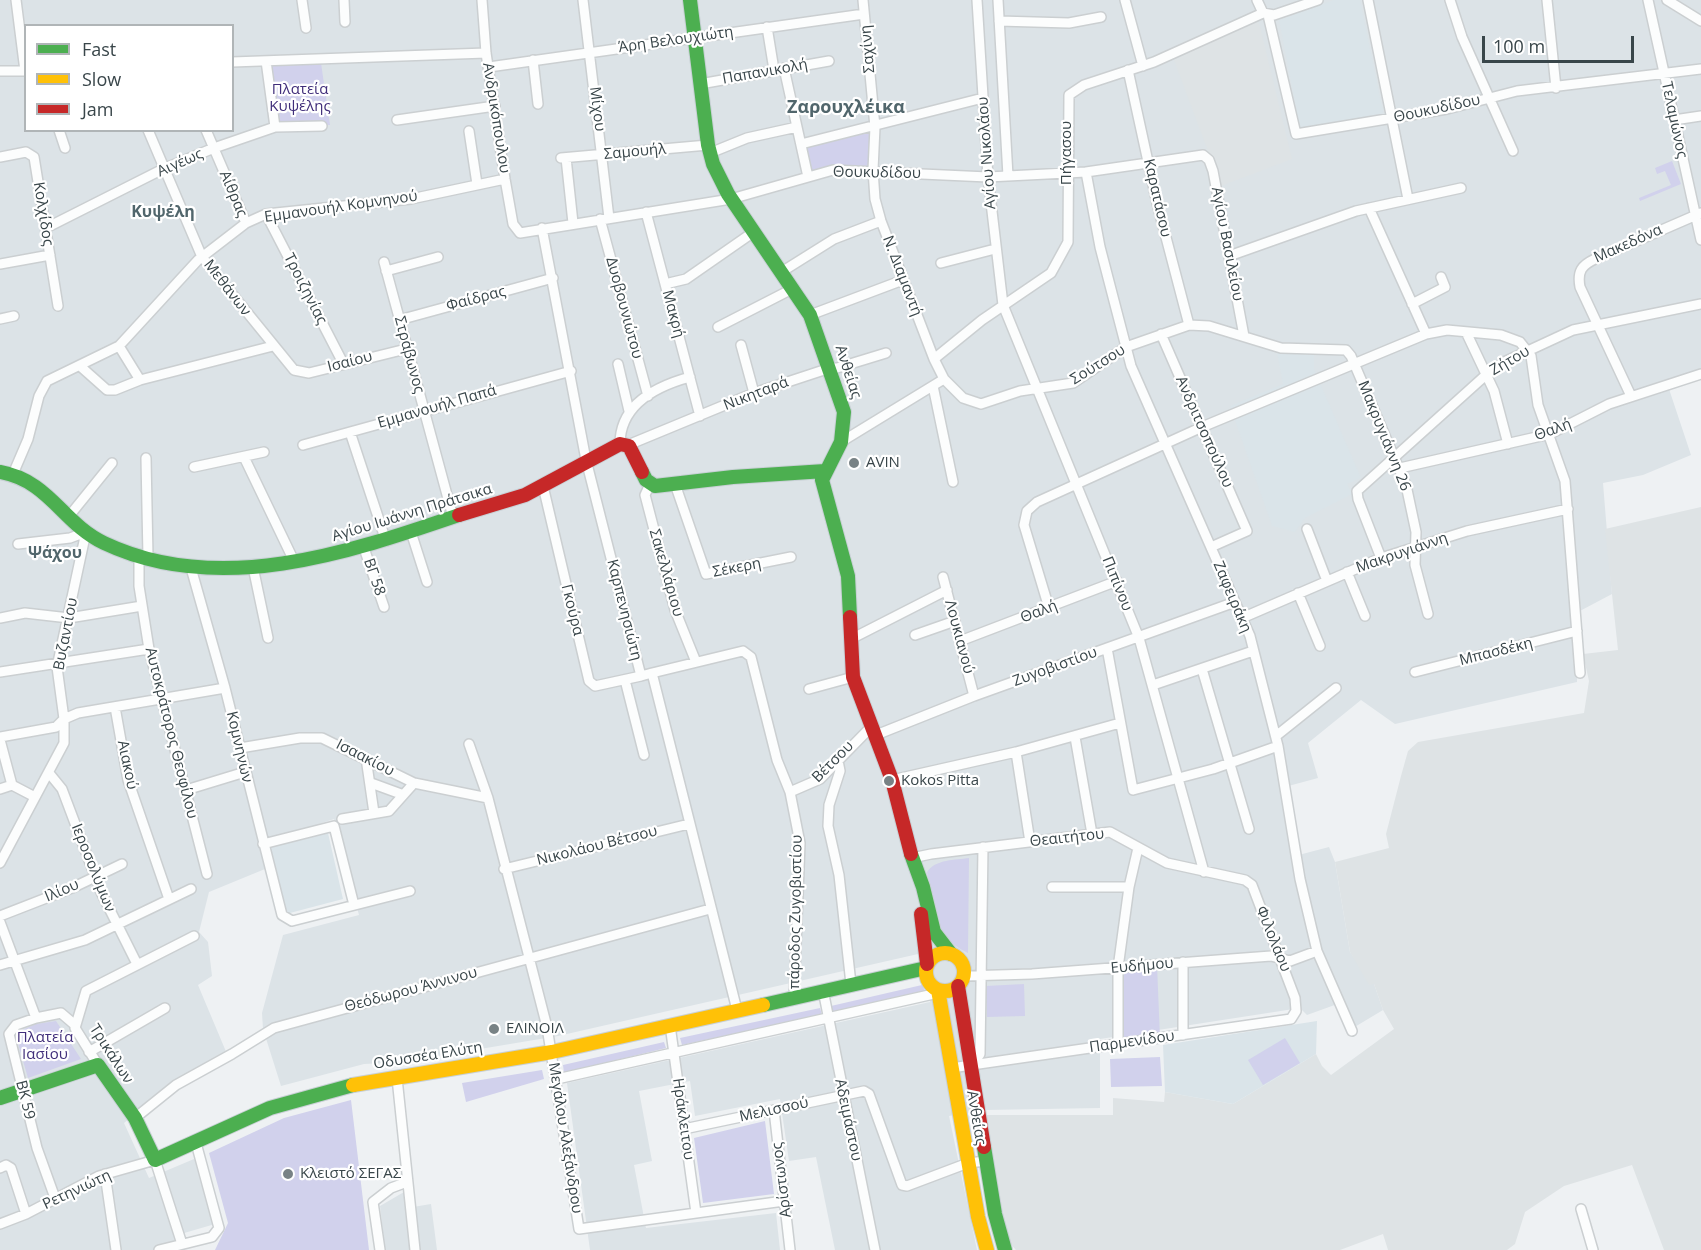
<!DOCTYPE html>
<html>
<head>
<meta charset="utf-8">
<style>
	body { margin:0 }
	#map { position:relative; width:1701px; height:1250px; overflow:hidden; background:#eef1f3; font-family:"Open Sans",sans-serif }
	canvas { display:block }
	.legend { position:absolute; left:24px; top:24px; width:210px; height:108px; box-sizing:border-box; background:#fff; border:2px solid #b0b5b7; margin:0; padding:8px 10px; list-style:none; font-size:18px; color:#39464a }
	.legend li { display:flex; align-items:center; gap:12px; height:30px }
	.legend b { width:30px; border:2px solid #b0b5b7 }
	.scale { position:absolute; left:1482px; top:36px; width:152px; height:27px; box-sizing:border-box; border:3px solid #39464a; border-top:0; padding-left:8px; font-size:18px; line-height:21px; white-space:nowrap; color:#39464a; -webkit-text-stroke:4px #fff; paint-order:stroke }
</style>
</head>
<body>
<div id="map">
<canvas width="1701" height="1250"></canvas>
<ul class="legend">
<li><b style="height:8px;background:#4caf50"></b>Fast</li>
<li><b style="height:8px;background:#ffc107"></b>Slow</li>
<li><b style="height:8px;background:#c62828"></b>Jam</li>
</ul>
<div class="scale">100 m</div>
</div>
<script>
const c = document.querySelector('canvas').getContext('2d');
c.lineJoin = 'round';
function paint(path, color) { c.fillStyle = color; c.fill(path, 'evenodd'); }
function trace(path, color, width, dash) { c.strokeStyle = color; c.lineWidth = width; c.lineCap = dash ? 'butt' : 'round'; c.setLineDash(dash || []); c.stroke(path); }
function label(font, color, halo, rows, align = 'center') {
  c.font = font + ' "Open Sans",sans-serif'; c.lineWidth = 4.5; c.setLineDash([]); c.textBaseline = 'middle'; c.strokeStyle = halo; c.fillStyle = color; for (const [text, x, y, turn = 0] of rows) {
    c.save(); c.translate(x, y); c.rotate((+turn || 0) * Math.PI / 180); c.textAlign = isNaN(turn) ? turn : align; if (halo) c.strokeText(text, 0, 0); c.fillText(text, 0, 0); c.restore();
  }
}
paint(new Path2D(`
	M0,0H1701V370L1666,380L1691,455L1643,475L1603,483L1612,594L1578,612L1577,682L1395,724L1361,700L1308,743L1318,778L1281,788L1291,857L1329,847L1335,862L1350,952L1374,984L1383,1010L1353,1028L1343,1002L1307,1015L1300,1008L1100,1039V1108L985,1110L949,1116L977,1250H835L816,1157L789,1161L780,1099L695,1116L690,1081L639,1091L652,1161L634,1165L646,1228L776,1213L780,1250H590L567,1083L930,1002L918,954L558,1036L402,1062L364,1064L281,1086L263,1029L262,1013L283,935L359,915L334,819L260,844L265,869L209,892L199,932L208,942L212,976L198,985L227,1054L165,1090L124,1123L149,1178L194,1159L197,1163L215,1224L174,1236L179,1250H0ZM26,26H232V130H26Z
	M404,1192L407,1208L431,1204L437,1250H385L380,1206Z`), '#dce3e7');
paint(new Path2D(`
	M1254,20L1259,23L1292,159L1221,186L1174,60Z
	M1701,507V1250H1664L1632,1165L1564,1186L1525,1212L1515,1244L1507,1250H1388L1383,1234L1340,1250H1016L1008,1241L997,1194L985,1115H1113V1098L1164,1102L1165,1092L1233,1104L1316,1054L1322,1066L1331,1075L1394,1029L1383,1010L1374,984L1369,985L1350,952L1335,862L1389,848L1386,834L1401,776L1408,751L1418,742L1584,713L1589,681L1583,654L1618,650L1605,529Z`), '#dee3e5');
paint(new Path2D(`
	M1334,0H1360L1383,112L1380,115L1300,128L1279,20Z
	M1277,352L1314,354V369L1361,478L1347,484L1352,494L1305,518L1295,532L1272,526L1230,406L1283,384Z
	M328,833L343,899L286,914L269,847Z
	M1317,1021L1316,1054L1233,1104L1165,1092L1163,1045Z`), '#dae4e9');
paint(new Path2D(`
	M321,63L330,125L278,124L269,64Z
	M875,127L873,170L808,177L801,144Z
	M1672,161L1681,184L1640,201L1639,198L1671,185L1665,171L1657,174L1655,168Z
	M969,858L968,953C930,934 935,911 927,872C936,859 955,860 969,858Z
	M1157,965L1160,1038L1118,1044V968Z
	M1024,984L1025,1016L987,1017L986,986Z
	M922,985L925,991L832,1012L831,1006Z
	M820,1008L822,1015L682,1045L680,1038Z
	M56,1021L81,1059L28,1078L15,1033L36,1024Z
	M1285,1038L1300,1063L1263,1085L1248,1060Z
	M664,1042L666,1048L564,1073L563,1065Z
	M1160,1057L1162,1086L1111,1087L1110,1059Z
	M542,1070L544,1079L466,1102L462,1083Z
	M351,1100L369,1250H215L228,1223L209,1153L284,1118Z
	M765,1121L774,1194L703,1203L694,1138Z`), '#d1d1ec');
const street = new Path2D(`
	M16,0L25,71
	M302,0L306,28
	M344,0L345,22
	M482,0L486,53L505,179L513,224L520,233L731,199L833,170L988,177L1086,172L1203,155L1209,160L1213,171L1244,336
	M583,0L609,218
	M863,0L875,127L873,170L875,199L881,221L934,359L944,379L963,398L981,404L1020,391L1073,383L1126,347L1189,325L1209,326L1281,348L1346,350L1351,356L1406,485L1416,532L1415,565L1428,614
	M977,0L988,177L1003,305L1139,638L1204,872
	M998,0L1008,176
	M1125,0L1143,66
	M1257,0L1263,13
	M1368,0L1408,199
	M1450,0L1462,37L1513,151
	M1547,0L1556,88
	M1648,0L1701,240
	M1667,0L1701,21
	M1263,13L1274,15L1318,0
	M1268,15L1296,134L1447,109L1517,91L1701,69
	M999,21L1069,23L1101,17
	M767,27L774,70
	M533,60L538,104
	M266,61L275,127
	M232,62L486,53
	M489,67L864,14
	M784,68L808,177
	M1128,70L1157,203L1189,325
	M0,71H26
	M700,84L829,61
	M397,120L495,106
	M1674,120L1701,116
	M59,130L65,148
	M148,130L202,257L294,370L309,373L406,349
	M206,130L246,223
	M469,131L477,184
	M801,144L983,98
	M710,153L747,138L797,127
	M0,157L26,152L34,157L58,306
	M561,158L708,145
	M566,158L573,223
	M1086,172L1100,247L1131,366L1250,636L1278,746L1300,879L1317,951L1352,1031
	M1369,208L1426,334
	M646,212L700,416
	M266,214L343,363
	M600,219L648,396
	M46,228L163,169L214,148L275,127L322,126
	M542,228L586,460L641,676L652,673L737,1010
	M1229,256L1356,211L1461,188
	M384,262L453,517
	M941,263L995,249
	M0,264L50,255
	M386,271L438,257
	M783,271L834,239L881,221
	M665,284L686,279L755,231
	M1412,304L1445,287L1441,277
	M810,315L903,280
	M0,319L14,316
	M399,320L553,278
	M718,327L794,288
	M1466,332L1494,391L1508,444
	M1161,334L1247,531L1211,547
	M741,345L754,393
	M119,346L140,380
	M934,359L982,320L1051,273L1068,242L1069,95L1084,85L1154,62L1263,13
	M618,364L629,411
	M80,366L107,390H115L140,380L273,346
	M933,386L953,482
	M1631,396L1580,287C1577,271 1582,265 1595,259L1701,213
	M350,432L386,541
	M841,442L944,379
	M620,444C620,404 657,386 690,377
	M303,445L571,371
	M628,445L754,393L830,368H837L886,353
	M244,457L294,561
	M146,458L148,557
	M194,467L264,452
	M1400,468L1550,434L1609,404L1701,374
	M13,474L28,439L39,396L47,381L119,346L198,260L246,223L266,214L411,199L505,179
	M650,484L645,495L675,610L696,662
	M675,484L706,574L791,557
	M543,486L589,681L595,686L641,676
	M70,515L112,463
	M1307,529L1327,581
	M411,532L427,582
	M18,544L70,538L86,532
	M364,548L384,607
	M139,555V586L149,649L207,874
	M1381,558L1358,499L1357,491L1487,374L1504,362L1573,330L1701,304
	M253,567L268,638
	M191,568L225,688L282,915L292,921L410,891
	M1347,572L1365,616
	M943,577L974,696
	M1298,593L1320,646
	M1049,608L1024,525L1027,511L1037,502L1202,427L1426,334L1447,330L1501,335L1520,342L1531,356L1538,405L1565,481L1580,673
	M0,618L25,613L69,618L142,606
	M1242,618L1381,558L1467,531L1568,509
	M915,635L955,621
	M851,639L947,590
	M960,641L1117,581
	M1107,648L1133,790L1213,769L1278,746
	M1202,669L1249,829
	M0,672L149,649
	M1415,672L1577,631
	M652,673L743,651L751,657L777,760L790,792L800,843L794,997
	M625,680L644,755
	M1153,685L1253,651
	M809,689L853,677
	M115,707L128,780L169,899
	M876,735L974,696L1235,602
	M1276,736L1336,688
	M0,737L56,727L64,719L78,713L225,688
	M1075,737L1092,834
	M0,740L12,785
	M469,744L488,798L547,1027L579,1229L784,1201
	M240,748L300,738H322L414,783L488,798
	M1016,752L1030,842
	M366,758L374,813
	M838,761L840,771L829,805L828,826L839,875L851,984
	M49,773L62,789L101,892L137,964
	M892,780L1016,752L1120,723
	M371,783L401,794
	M0,789L12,785L35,797
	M186,790L245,772
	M790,792L820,779L872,726
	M342,819L389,811L414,783
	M263,844L334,826L354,905
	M912,858L931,854L1110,832L1167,863L1245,880L1252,885L1295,998L1296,1011L1291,1019L951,1068
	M0,863L64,743V719L57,667L86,532
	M504,869L689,824
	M1052,887H1129
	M0,916L72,888L122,864
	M0,922L36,1018L61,1013L75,1025
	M0,965L85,940L191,889
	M964,976L1032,974L1271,956L1290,961L1317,951
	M823,990L875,1250
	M36,1018L16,1025L9,1034L37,1148L55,1198
	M670,1025L696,1213
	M1183,1035V962
	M1118,1044V968L1129,887L1138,848
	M89,1052L165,1008
	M98,1065L75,1028L86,991L194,936
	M972,1065L980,1054L983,847
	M397,1078L415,1250
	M557,1079L938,993
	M774,1110L790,1250
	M135,1118L176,1085L232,1054L274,1028L710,909
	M684,1129L864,1091L869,1094L902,1185L907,1186L968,1163L986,1161
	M0,1168L6,1165L11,1168L26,1214
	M105,1174L116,1250
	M1581,1209L1593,1250
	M0,1224L26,1214L99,1176L155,1160L182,1244
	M159,1250L212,1237L219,1228L196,1143
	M380,1250L373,1202L391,1188L407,1182`);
const fast = new Path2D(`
	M690,0L708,145L713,164L728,194L810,315L844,412L841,442L822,480L848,576L850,617
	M0,472C50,481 62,523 104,543C218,597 348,553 459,515
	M642,472L646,480L655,486L733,477L825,471
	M911,854L923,887L934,932L951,954
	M763,1005L926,968
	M0,1098L98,1065L135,1118L155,1160L270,1108L353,1085
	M984,1147L995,1214L1005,1250`);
const slow = new Path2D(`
	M926 972a19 19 0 1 1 38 0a19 19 0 1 1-38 0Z
	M938,990L978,1217L987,1250
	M353,1085L552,1052L763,1005`);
const jam = new Path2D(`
	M459,515L525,495L620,444L629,446L642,472
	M850,617L853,677L892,780L911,854
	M921,914L927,964
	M958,986L984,1147`);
trace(street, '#cbcfd1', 12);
trace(fast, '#c8d0d5', 16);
trace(slow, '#c8d0d5', 16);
trace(jam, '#c8d0d5', 16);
trace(street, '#fcfdfd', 9);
trace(fast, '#4caf50', 14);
trace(slow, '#ffc107', 14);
trace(jam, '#c62828', 14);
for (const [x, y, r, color] of [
	[854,463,6,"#788285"],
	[889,781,6,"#788285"],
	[494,1029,6,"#788285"],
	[288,1174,6,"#788285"]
]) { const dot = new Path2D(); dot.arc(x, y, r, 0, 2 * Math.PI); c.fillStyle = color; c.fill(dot); trace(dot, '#fff', 2); }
label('15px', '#39464a', '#fff', [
	["Άρη Βελουχιώτη",676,40,-8],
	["Σαχίνη",868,49,-95],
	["Παπανικολή",765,72,-10],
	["Μίχου",597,109,83],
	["Θουκυδίδου",1437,109,-12],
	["Ανδρικόπουλου",496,118,81],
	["Τελαμώνος",1674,120,78],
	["Σαμουήλ",635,152,-5],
	["Αγίου Νικολάου",987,153,-94],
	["Πήγασου",1067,153,-90],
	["Αιγέως",180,163,-24],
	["Θουκυδίδου",877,173,1],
	["Αίθρας",233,194,67],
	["Καρατάσου",1157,198,77],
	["Εμμανουήλ Κομνηνού",341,207,-8],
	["Κολχίδος",43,214,81],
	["Αγίου Βασιλείου",1227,244,79],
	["Μακεδόνα",1628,244,-24],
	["Ν. Διαμαντή",902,276,69],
	["Μεθάνων",227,288,52],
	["Τροιζηνίας",305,289,63],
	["Φαίδρας",476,299,-15],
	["Δυοβουνιώτου",624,308,75],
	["Μακρή",673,314,75],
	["Στράβωνος",409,355,75],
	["Ζήτου",1510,361,-30],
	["Ισαίου",350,362,-14],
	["Σούτσου",1098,365,-32],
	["Ανθείας",848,372,72],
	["Νικηταρά",756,394,-21],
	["Εμμανουήλ Παπά",437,407,-16],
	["Θαλή",1553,430,-20],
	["Ανδριτσοπούλου",1204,432,66],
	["Μακρυγιάννη 26",1384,436,68],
	["Αγίου Ιωάννη Πράτσικα",412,513,-17],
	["Μακρυγιάννη",1402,553,-19],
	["Σέκερη",737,568,-11],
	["Σακελλάριου",666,573,74],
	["ΒΓ 58",374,577,71],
	["Πιπίνου",1117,584,68],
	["Ζαφειράκη",1232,597,67],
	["Γκούρα",572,610,76],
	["Καρπενησιώτη",624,610,76],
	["Θαλή",1039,612,-21],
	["Βυζαντίου",66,634,-79],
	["Λουκιανού",959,637,75],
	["Μπασδέκη",1496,652,-14],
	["Ζυγοβιστίου",1055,667,-20],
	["Αυτοκράτορος Θεοφίλου",171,733,76],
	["Κομνηνών",239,747,77],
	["Ισαακίου",365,758,27],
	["Βέτσου",833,762,-45],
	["Αιακού",127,765,78],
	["Θεαιτήτου",1067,838,-6],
	["Νικολάου Βέτσου",597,846,-14],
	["Ιεροσολύμων",93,868,68],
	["Ιλίου",62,891,-23],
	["πάροδος Ζυγοβιστίου",796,912,-89],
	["Φιλολάου",1273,939,68],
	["Ευδήμου",1142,966,-5],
	["Θεόδωρου Άννινου",411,990,-15],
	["Παρμενίδου",1132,1042,-8],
	["Τρικάλων",111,1054,57],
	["Οδυσσέα Ελύτη",428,1056,-9],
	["BK 59",25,1100,76],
	["Μελισσού",774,1110,-12],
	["Ανθείας",976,1118,80],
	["Ηράκλειτου",683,1119,82],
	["Αδειμάστου",848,1120,78],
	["Μεγάλου Αλεξάνδρου",565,1138,81],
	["Αρίστωνος",782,1180,-97],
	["Ρετηνιώτη",77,1190,-25]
]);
label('15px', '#402e7a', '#fff', [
	["Πλατεία",300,90],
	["Κυψέλης",300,107],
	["Πλατεία",45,1038],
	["Ιασίου",45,1055]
]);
label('15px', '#39464a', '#fff', [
	["AVIN",866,463],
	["Kokos Pitta",901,781],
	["ΕΛΙΝΟΙΛ",506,1029],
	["Κλειστό ΣΕΓΑΣ",300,1174]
], 'left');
label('bold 16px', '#51666c', '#fff', [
	["Κυψέλη",163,212],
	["Ψάχου",55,553]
]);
label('bold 18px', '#51666c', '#fff', [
	["Ζαρουχλέικα",846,108]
]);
</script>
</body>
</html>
